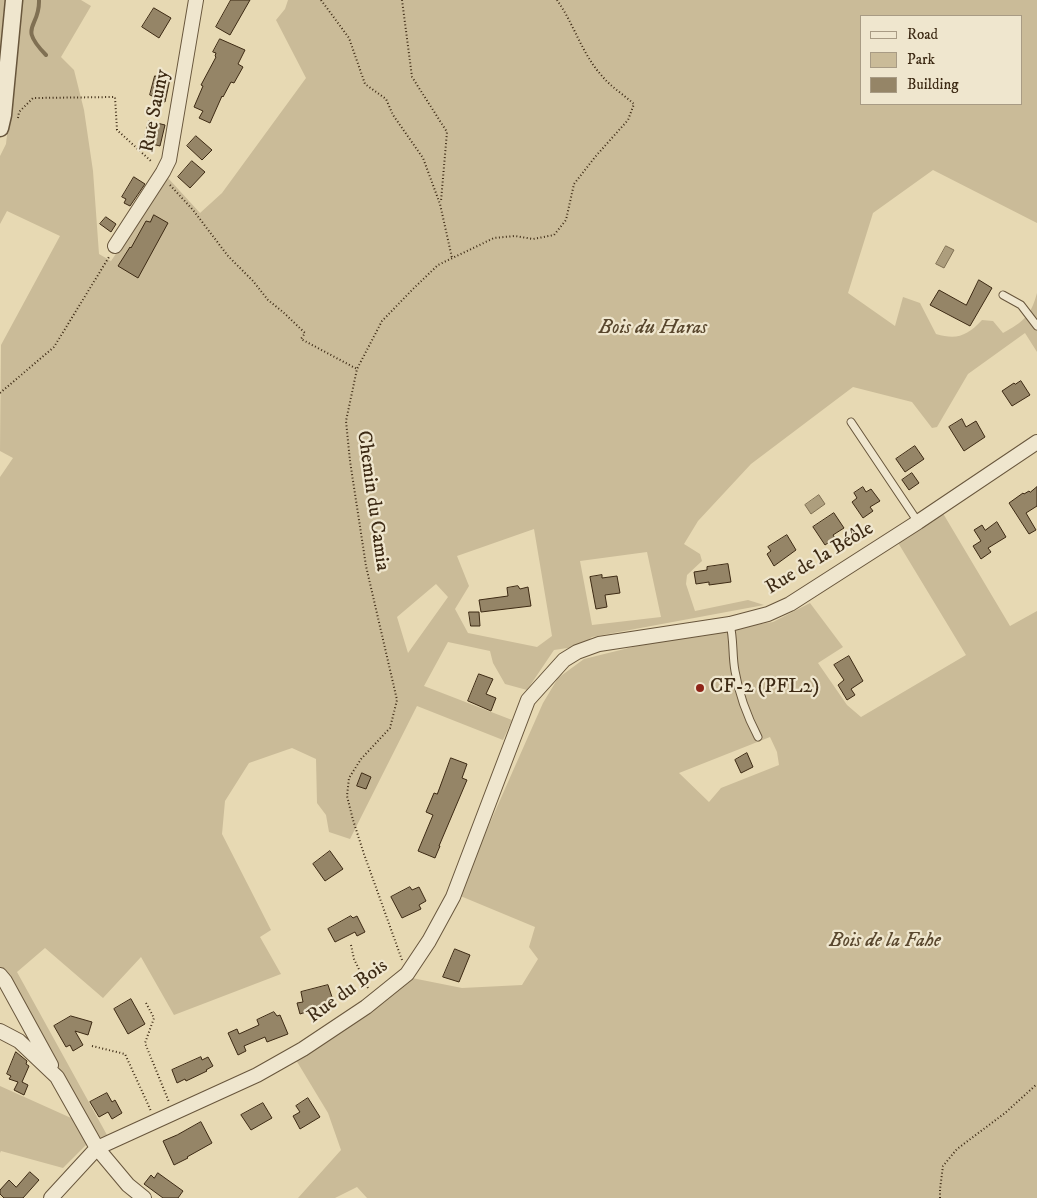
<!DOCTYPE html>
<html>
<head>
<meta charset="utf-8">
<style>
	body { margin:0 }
	#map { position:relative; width:1037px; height:1198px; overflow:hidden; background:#e7d9b3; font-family:"IM FELL DW Pica",serif }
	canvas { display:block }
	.legend { position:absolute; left:860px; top:15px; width:162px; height:90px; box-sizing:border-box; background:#efe6ce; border:1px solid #a89b84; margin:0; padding:6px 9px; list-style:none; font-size:15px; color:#3d2a14 }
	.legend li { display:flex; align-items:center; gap:10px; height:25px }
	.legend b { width:25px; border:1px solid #a89b84 }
</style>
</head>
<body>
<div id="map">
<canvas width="1037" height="1198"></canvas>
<ul class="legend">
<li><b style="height:6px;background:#efe6ce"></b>Road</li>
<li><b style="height:14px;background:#cabb98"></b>Park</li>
<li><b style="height:14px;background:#958567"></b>Building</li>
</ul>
</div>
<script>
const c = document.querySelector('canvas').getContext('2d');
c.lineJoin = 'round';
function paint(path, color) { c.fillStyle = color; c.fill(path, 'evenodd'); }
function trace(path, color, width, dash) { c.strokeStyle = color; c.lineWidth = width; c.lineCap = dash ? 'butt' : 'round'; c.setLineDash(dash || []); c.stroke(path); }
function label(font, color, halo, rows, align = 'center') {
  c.font = font + ' "IM FELL DW Pica",serif'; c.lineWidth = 4.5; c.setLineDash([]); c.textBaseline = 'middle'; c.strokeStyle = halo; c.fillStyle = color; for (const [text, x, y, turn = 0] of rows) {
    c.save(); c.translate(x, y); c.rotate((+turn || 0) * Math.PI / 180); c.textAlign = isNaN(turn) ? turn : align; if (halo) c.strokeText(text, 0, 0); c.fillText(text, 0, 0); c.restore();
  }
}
paint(new Path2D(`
	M0,0H6L0,60Z
	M18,0H81L91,6L61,57L74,70L84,110L93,171L99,254L111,261L168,178L200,213L222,193L306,78L276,20L285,9L288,0H1037V223L933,170L873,213L848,293L895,326L903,297L920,303L936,334C957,340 967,336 982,320L993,321L1003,333C1023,322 1031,316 1037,293V352L1025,333L968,374L937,427L932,428L912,402L853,387L751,464L698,521L684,544L700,554L702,561L687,575L686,584L695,611L748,600L764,605L592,637L581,646L554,650L527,690L505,684L493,663L490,651L448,642L424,686L512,720L503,740L417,706L350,839L329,832L326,815L317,803L316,759L292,748L249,763L225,801L222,834L271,930L260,937L281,974L174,1015L141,957L103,998L45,948L17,972L107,1135L98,1138L8,980L0,969V477L13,458L0,451L1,345L60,236L7,211L0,224V156L6,144L13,83ZM861,16H1021V104H861ZM534,529L552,636L537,647L468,633L455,609L469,586L457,556ZM647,552L661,617L592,625L580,561ZM436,584L448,597L408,653L397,617Z
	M941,510L1010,626L1037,611V1198H367L357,1187L335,1198H298L341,1150L328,1113L296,1060L412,978L462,988L522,985L538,959L529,947L535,927L458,895L543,703L558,678L584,659L665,639L773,622L810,603L843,647L818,663L847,705L861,717L966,655L897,541ZM770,737L777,752L779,765L721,788L709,802L679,773Z
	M0,1086L80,1122L91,1140L63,1168L1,1151L0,1153Z`), '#cabb98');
const water = new Path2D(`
	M946,246L954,250L944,268L936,264Z
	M819,495L825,504L811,514L805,505Z`);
paint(water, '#ad9e7d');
trace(water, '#807053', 1);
trace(new Path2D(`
	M39,0C40,29 17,25 46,55`), '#807053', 4);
const building = new Path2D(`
	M231,0H250L230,35L216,27Z
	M154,8L171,18L159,38L142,27Z
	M220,39L245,50L238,64L243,67L234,83L231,82L223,97L222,96L210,123L199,118L203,111L194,107L203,86L201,85L216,57L215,56L216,53L213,52Z
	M155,76L170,79L165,102L150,95Z
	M149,121L165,125L160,146L144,142Z
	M196,136L212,150L202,160L187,146Z
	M192,161L205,172L190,188L178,177Z
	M134,177L145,184L130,206L124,203L126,199L122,197Z
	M154,215L168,223L138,278L118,266L130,247L131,248L146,221L150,222Z
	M106,217L116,224L111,232L100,224Z
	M979,280L992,288L970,326L930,305L939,290L966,305Z
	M1021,381L1030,395L1012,406L1002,391L1014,383L1015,384Z
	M962,419L966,427L976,421L985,437L964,451L949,427Z
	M915,446L924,459L905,472L896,459Z
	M912,473L919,483L909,490L902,480Z
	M863,487L866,492L871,489L880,501L870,507L873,511L863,518L852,502L857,498L854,493Z
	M1037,487V506L1026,513L1036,530L1029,534L1009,503L1023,493L1024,494L1029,491L1030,492Z
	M834,513L844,528L833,535L835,538L825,545L813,527Z
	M997,522L1006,537L988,548L991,552L981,559L973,546L981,541L974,530L982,525L985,530Z
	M787,535L796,550L774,566L767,554L771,551L768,547Z
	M728,564L731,582L709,585V582L696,584L694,572L707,570V567Z
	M602,575V578L617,576L620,593L605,595L607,607L596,609L590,577Z
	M518,586L520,589L528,587L531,606L481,612L479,600L508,596L507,588Z
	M469,612H479L480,626H471Z
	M849,656L863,681L851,689L855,695L847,700L838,685L844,680L834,665Z
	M479,674L493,679L486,694L496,698L491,711L468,701Z
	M747,753L753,767L741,773L735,760Z
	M451,758L467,764L462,778L467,780L439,846H440L435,858L418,851L433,815L426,812L434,793L437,794Z
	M362,773L371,777L366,789L357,786Z
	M330,851L343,869L325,881L313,864Z
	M410,887L412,890L419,887L426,901L419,905L421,909L402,918L391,897Z
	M351,916L353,918L357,916L365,932L357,936L355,932L335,942L328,929Z
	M455,949L470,955L459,982L443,977Z
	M328,985L334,1003L300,1014L297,1003L303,1002L301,992Z
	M131,999L145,1024L128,1034L114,1009Z
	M274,1012L277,1016L280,1015L288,1034L267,1042L265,1037L244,1046L246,1051L238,1055L228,1033L237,1029L239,1034L259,1025L257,1020Z
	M71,1016L92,1022L88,1035L75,1031L83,1045L73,1051L70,1045L66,1047L54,1026Z
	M16,1052L27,1061L26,1064L29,1066L22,1082L28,1085L24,1095L14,1090L18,1082L9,1079L11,1076L7,1074Z
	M201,1057L202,1060L208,1057L213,1066L206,1070L207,1071L186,1081L185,1079L177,1083L172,1070Z
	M107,1093L112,1102L115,1100L122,1113L112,1119L108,1112L99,1117L90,1102Z
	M308,1098L320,1117L300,1129L293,1116L300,1112L296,1106Z
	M263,1103L272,1118L251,1130L241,1115Z
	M201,1122L212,1143L187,1157L188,1158L174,1165L163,1141L177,1135Z
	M30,1172L39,1180L23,1198H4L0,1194V1190L9,1180L16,1187Z
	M158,1173L183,1191L178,1198H163L144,1184L151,1175L154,1178Z`);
paint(building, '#958567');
trace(building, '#3d2a14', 1);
const service = new Path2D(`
	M1003,295L1021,305L1037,326
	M851,422L918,522
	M730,624C734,640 732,655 735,671C739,695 747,716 758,737`);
const minor = new Path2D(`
	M115,246L163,172L169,160L196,0
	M0,975L5,981L51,1065
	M0,1031L19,1041L57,1077L97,1148L128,1185L144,1198
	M51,1198L97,1148L257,1075L303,1049L366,1007L407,974L429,941L453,897L528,700L564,660L577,652L599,644L730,624L768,614L790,604L918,522L1037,442`);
const tertiary = new Path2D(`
	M0,128L3,115L14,0`);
trace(service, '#68563c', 9);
trace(minor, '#68563c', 16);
trace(tertiary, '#68563c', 19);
trace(new Path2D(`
	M321,0L349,38L365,84L386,99L393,115L423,158L440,204L452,258
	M402,0L412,77L447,132L441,201
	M18,118L19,112L33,98L115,97L117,130L152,162
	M170,185L193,210L228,256L253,281L268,300L283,312L305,333L301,339L357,369
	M0,393L54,347L109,257
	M351,945L354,959L369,990
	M402,960L364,854L353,820L347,796L349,778L361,759L390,728L397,700L366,566L350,461L346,421L357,369L382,321L413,289L438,265L494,238L515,236L533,239L554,235L566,220L574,184L595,157L628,120L634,104C624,95 611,87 602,76C582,54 574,24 557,0
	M146,1003L154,1018L145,1043L169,1102
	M92,1046L125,1054L151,1111
	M940,1198V1189L943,1166L957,1149L1005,1113L1037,1084`), '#3d2a14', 2, [1, 2.5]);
trace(service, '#efe6ce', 7);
trace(minor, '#efe6ce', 14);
trace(tertiary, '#efe6ce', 16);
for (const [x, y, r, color] of [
	[700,688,5,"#8f2418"]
]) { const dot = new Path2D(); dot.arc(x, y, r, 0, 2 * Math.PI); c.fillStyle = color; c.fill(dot); trace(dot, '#efe6ce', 2); }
label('20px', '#3d2a14', '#efe6ce', [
	["Rue Sauny",156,111,-79],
	["Chemin du Camia",372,501,82],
	["Rue de la Béôle",820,559,-31],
	["Rue du Bois",348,992,-36]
]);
label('italic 20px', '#59472e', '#efe6ce', [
	["Bois du Haras",653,329],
	["Bois de la Fahe",885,942]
]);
label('20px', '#3d2a14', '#efe6ce', [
	["CF-2 (PFL2)",710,688]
], 'left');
</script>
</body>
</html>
